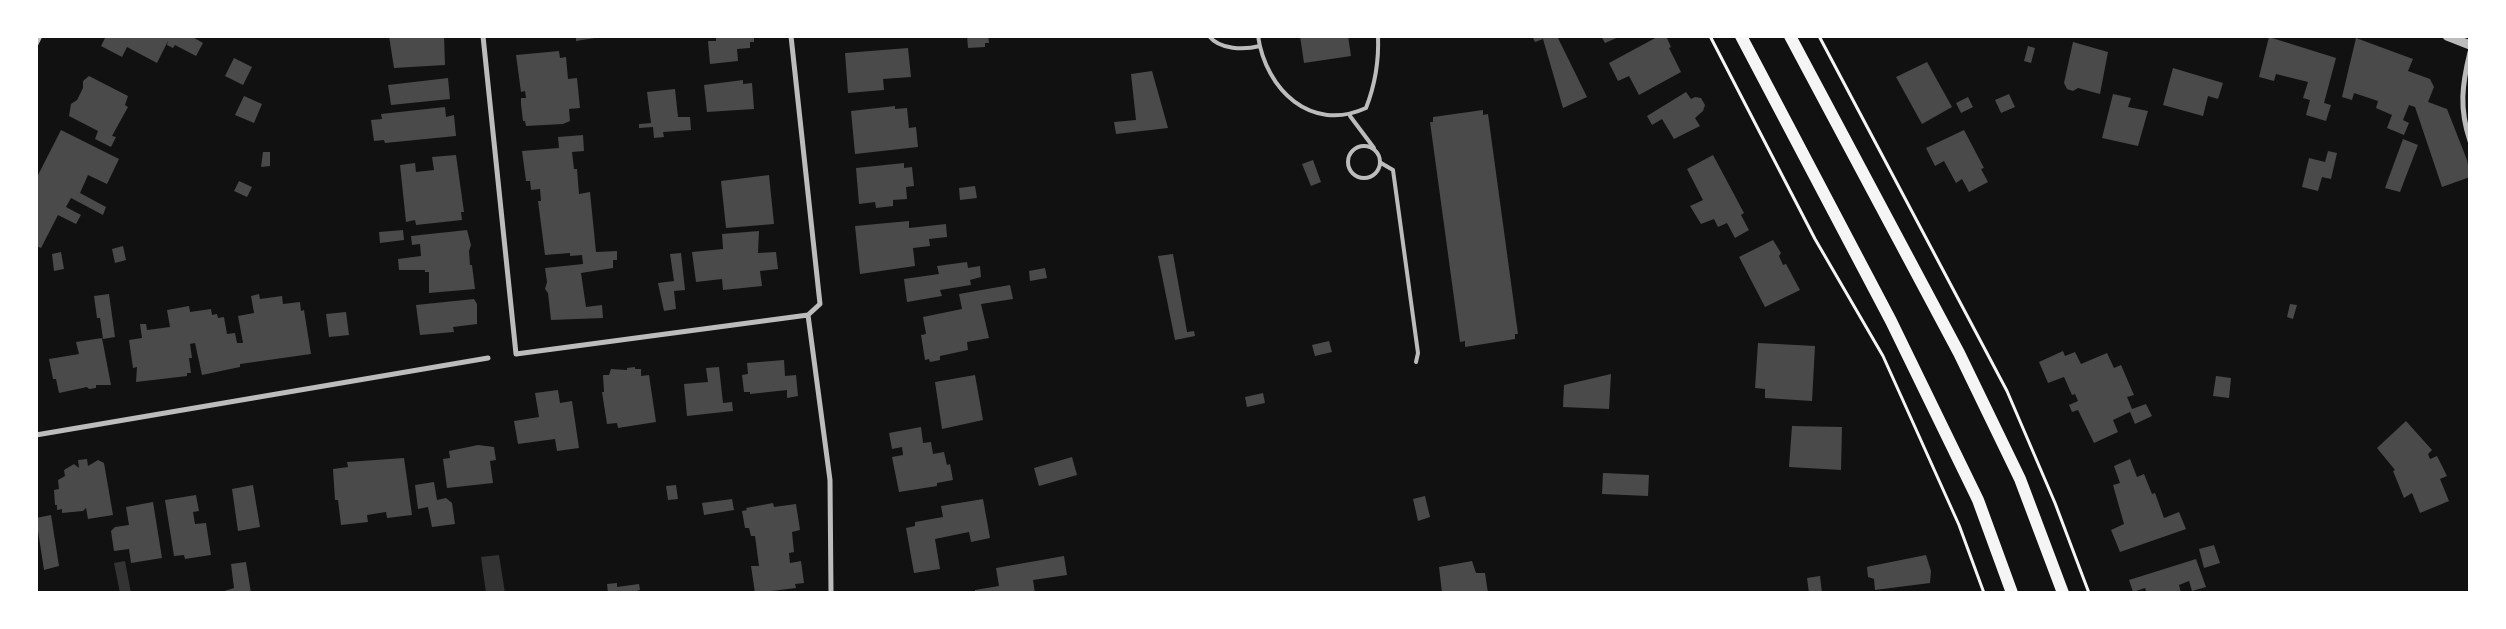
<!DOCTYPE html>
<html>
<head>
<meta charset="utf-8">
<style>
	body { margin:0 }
	#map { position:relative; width:2506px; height:629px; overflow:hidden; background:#111; font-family:"Archivo Narrow",sans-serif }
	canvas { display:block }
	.frame { position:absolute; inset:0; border:38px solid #fff; pointer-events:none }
</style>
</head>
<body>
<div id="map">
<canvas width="2506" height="629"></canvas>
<div class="frame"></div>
</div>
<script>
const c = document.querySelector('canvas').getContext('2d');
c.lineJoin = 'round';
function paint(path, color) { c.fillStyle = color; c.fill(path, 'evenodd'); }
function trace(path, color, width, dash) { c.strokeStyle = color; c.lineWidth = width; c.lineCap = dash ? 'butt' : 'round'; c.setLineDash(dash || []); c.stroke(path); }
paint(new Path2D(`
	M499,555L505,593H486L481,557Z
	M125,561L131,593H120L114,563Z`), '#333');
paint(new Path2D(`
	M106,36H191L203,43L196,56L175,45L173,48L167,45L168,41L157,63L127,47L122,57L101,46Z
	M389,36H444L445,65L394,68Z
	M576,36H595V38L576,41Z
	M716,36H754V42H750V48L737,49L738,61L710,64L708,41H716Z
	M967,36H988L989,43H985V47L968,48Z
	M1300,36H1348L1351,56L1304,63Z
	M1532,36H1557L1587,97L1563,108L1543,39L1535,42Z
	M1601,36H1621L1605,43Z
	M1659,36H1666L1671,47L1669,48L1681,72L1639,95L1629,76L1618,81L1609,63Z
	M2269,37L2336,58L2324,103L2331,105L2326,121L2306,115L2310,100L2303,98L2308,82L2276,74L2274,81L2259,77Z
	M2356,38L2413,59L2408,71L2430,79L2434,87L2428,102L2447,109L2467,160L2470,177L2442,187L2415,107L2409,105L2403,120L2409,123L2404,135L2387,128L2392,115L2376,108L2378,101L2354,93L2352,100L2342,97Z
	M2073,42L2108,52L2100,94L2078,88L2073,91L2067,89L2064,83Z
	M2028,46L2035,48L2031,63L2024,61Z
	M908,48L911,77L883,79L884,90L848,93L845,53Z
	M559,51L560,58L566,57L568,79L577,78L580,108L569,109L570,121L563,124L526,126L525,121H523L521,104V98H526L525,91L521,92L516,55Z
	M234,58L252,67L243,85L225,76Z
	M1927,62L1952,107L1922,124L1896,77Z
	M2173,68L2223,83L2218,99L2208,96L2203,116L2163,105Z
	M1152,71L1168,128L1116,134L1114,122L1136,120L1131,74Z
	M89,76L128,96L125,105L128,107L112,136L116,137L111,147L95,139L98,131L69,116L71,104L77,100L83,88V81Z
	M448,78L450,99L391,105L388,85Z
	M743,80V84L752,83L754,109L707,112L704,85Z
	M675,89L678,117H690L691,130L663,132L664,137L654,138L653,127L639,128V124L651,123L647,92Z
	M1686,92L1691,99L1695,97L1701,98L1705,105L1703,111L1695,118L1700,126L1674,139L1662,119L1652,125L1647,116Z
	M2009,94L2015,107L2001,113L1995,100Z
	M2113,94L2131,98L2128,107L2148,111L2138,146L2102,138Z
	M244,96L262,104L254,123L235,115Z
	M1968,97L1973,107L1961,113L1956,103Z
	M895,106V109L907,108L909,128L916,127L918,147L855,154L851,111Z
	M445,107L446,117L454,115L456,136L385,143L384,140L374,141L371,120L382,119L381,114Z
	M1483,110V115L1488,114L1518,334H1515V339L1465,347V341L1460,342L1430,122H1433V117Z
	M61,130L119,159L107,184L88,175L80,193L106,207L103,215L71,198L66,207L81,215L76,224L58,215L41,248L36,246V179Z
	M1964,130L1984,168L1981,169L1988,182L1969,192L1962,179L1956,183L1944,161L1935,166L1926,148Z
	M583,135L584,151L572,152L574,169H577L579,194L590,192L596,252L617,251V260H613V268L581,273L586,307L602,305L603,318L551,320L548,293L545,289L547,282L545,268L583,264L582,255L570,256V253L545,255L538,201H541L540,189L531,190L530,181H526L522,151L559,148L558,137Z
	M2403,139L2418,145L2400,192L2385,188Z
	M2328,151L2337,153L2331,179L2322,177L2318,191L2302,187L2309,158L2325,162Z
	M263,152H270V166L261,167Z
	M456,155L464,212H461L462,220L416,225L415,220L406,222L400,165L415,163L416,172L434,170L432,157Z
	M1713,155L1744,213L1741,215L1749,230L1735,238L1727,223L1718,227L1714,219L1701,224L1690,206L1703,200L1687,169Z
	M1313,160L1321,182L1311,186L1302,164Z
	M904,163V168L912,167L914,186L906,187L907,199L893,200V206L876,208L875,202L859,204L856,168Z
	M769,175L774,224L726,228L721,181Z
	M239,181L252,187L247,197L234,191Z
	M975,186L977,198L960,200L959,188Z
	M909,221V228L946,224L947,237L929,239L930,246L913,248L915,266L860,274L855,226Z
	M403,230L404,240L380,243L379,232Z
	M467,230L471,245L469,251L470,265H472L475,289L429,293V272H425V270H399L398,259L421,256L420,244L412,245L411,236Z
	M759,231L758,253L776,252L778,269L760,271L762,286L723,290L722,279L696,282L692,252L723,249L722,234Z
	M1773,240L1781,253L1779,256L1783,265L1786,264L1800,290L1765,307L1739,257Z
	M123,246L126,260L115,263L112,249Z
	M61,252L64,269L54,271L52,254Z
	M681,253L685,290L674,291L676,309L664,311L658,283L674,281L670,254Z
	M1173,254L1187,332L1194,331L1195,336L1175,340L1158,256Z
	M967,262L968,268L980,266L981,277L970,280L971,285L940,290L942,296L907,302L904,279L939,274L937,266Z
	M1045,268L1047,278L1030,281L1029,271Z
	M1010,285L1013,299L981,304L989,338L967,342L968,350L940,356V360L930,362L929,359L925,360L921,335L926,334L923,317L962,309L959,294Z
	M109,294L115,337L103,339L100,318H97L94,296Z
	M259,294L260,299L282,296L283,304L300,302L301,311L304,310L311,354L240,364V367L202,375L195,343L190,344L192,358H189L191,373H187V376L136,382L137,367L133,368L129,340L142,338L140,324H146L147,330L170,327L167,310L189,306L190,312L211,309L212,315L217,314L218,318L224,317L227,334L235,333L237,343H243L238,316L254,313L251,296Z
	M474,299L477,304V324L453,327L454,332L420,335L416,305Z
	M2290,304L2297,305L2293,319L2287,317Z
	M346,312L349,335L329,337L326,314Z
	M102,338L111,385H96V388L89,389L87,387L59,393L56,379H53L49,359L79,354L76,342Z
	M1329,341L1332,352L1315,356L1312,345Z
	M1758,343L1815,346L1812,401L1765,398V389L1755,388Z
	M2063,351L2065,356L2075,352L2081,364L2107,353L2114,368L2121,365L2134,395L2127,397L2132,409L2146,404L2152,416L2135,424L2130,412L2113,420L2118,432L2094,443L2078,410L2072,412L2069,405L2078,401L2075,394L2072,395L2064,377L2048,383L2039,362Z
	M784,360L785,376L796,375L798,396L787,398V390L750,394V392H744L742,375L748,374L747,363Z
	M635,367V369H641V376L649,375L656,422L618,428L617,423L607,424L602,392H604L603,375H609L611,369L627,370V368Z
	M719,367L723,403L732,402L733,411L687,416L684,384L708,382L706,368Z
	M1611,374L1609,409L1563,407L1564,385Z
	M975,375L983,420L942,429L935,382Z
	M2216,376L2231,378L2229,398L2213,396Z
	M558,390L560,403L572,401L579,448L557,451L555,439L518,444L514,421L539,417L535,393Z
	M1263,393L1265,403L1247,407L1245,397Z
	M2406,421L2432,450L2428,454L2430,459L2437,456L2447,476L2440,479L2449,501L2420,513L2412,493L2404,498L2393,471L2395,470L2377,448Z
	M1792,426L1842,427L1841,470L1789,467Z
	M921,427L923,443L931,442L933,454L944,452L947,465L950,464L953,480L937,483V486L899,492L892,457L903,455L902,447L892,449L889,433Z
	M478,445L494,447L496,460L490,461L493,483L447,488L443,459L450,458L449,451Z
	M1072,457L1077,475L1039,486L1034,468Z
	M404,458L412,515L387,518L386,512L367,515L368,522L341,525L338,500H335L333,469L348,467L347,462Z
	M87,459L88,466L98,460L104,463L113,515L88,519L86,508L83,511L62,513V509L57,510V505H55L54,490L59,489L58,480L65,476L64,470L74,464L79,468L78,460Z
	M2130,459L2137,477L2144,474L2152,494L2155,493L2164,518L2179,512L2186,529L2120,552L2111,530L2124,524L2113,485L2120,483L2114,466Z
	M1603,473L1649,475L1648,496L1602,494Z
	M434,482L437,500L446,498L452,503L455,524L432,527L428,507L418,509L415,485Z
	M253,485L260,527L238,531L232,489Z
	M676,485L678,499L668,500L666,486Z
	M196,495L199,511L193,512L195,524L206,523L211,555L185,559L184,555L174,556L165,500Z
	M1425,496L1430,517L1418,521L1413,499Z
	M732,499L734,510L704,515L702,503Z
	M983,499L990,538L971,542L969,532L935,539L940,569L914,573L906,528L915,526V522L943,517L941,506Z
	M153,502L162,558L131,563L129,549L114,551L111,531L115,527L129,525L126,507Z
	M773,503L774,507L796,504L800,530L792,532L794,552L789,553L790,563L801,561L804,583L795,584L796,588L755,593L751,566H759L755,536H751L749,528H745L742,511L747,510L746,508Z
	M51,515L59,566L44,570L36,518Z
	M2214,545L2220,563L2204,568L2199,549Z
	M1926,555L1931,571L1930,583L1875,590L1874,579L1868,577L1867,567L1871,566Z
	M1064,556L1067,575L1033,580L1035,593H975V590L999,586L996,568Z
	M2196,559L2206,587L2192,591L2189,581L2179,585L2181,593H2147L2145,588L2133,592L2129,580Z
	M1472,561L1476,573H1485L1488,593H1442L1439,567Z
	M246,562L251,593H218L234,588L231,564Z
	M1820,576L1822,593H1809L1807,578Z
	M617,583V587L639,584L640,590L631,593H608L607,584Z`), '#4a4a4a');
trace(new Path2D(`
	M1710,36L1815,239L1883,356L1959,525L1984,593
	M1819,36L2007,391L2055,503L2089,593`), '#f5f5f5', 3);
trace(new Path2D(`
	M1209,36C1220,50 1244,50 1260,46
	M1258,36C1266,90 1311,133 1366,108C1375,85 1379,61 1378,36
	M1350,116L1374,148
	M1348 162a16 16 0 1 1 32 0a16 16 0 1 1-32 0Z
	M1381,163L1393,170L1418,353L1416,362`), '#bcbcbc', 4);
trace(new Path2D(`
	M483,36L516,354L808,315
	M791,36L820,304L808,315
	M36,44L40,36
	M2470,52C2462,85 2459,108 2470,141
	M808,315L830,480L831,593
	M36,435L488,358`), '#bcbcbc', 5);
trace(new Path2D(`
	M2447,36L2470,45`), '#bcbcbc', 9);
trace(new Path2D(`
	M1741,36L1891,321L1978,500L2012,593
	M1790,36L1959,353L2020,479L2063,593`), '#f5f5f5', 12);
</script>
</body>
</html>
